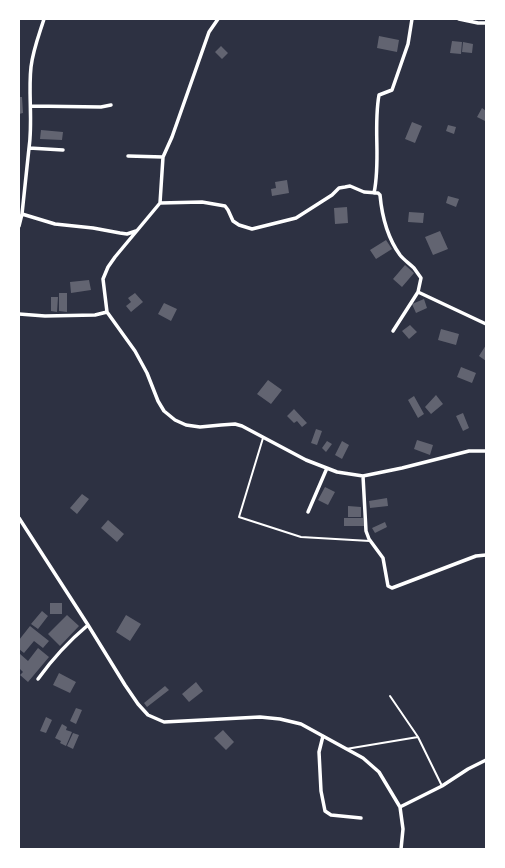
<!DOCTYPE html>
<html>
<head>
<meta charset="utf-8">
<style>
	body { margin:0 }
	#map { position:relative; width:505px; height:868px; overflow:hidden; background:#2d3142; font-family:"Roboto Condensed",sans-serif }
	canvas { display:block }
	.frame { position:absolute; inset:0; border:20px solid #fff; pointer-events:none }
</style>
</head>
<body>
<div id="map">
<canvas width="505" height="868"></canvas>
<div class="frame"></div>
</div>
<script>
const c = document.querySelector('canvas').getContext('2d');
c.lineJoin = 'round';
function paint(path, color) { c.fillStyle = color; c.fill(path, 'evenodd'); }
function trace(path, color, width, dash) { c.strokeStyle = color; c.lineWidth = width; c.lineCap = dash ? 'butt' : 'round'; c.setLineDash(dash || []); c.stroke(path); }
paint(new Path2D(`
	M379,36L399,40L397,52L377,48Z
	M452,41L462,42L461,54L450,53Z
	M463,42L473,44L472,53L462,52Z
	M221,46L228,53L222,59L215,52Z
	M19,97H22L23,113L19,114Z
	M482,108L486,111L485,121L477,117Z
	M412,122L422,126L415,143L405,139Z
	M448,125L456,127L454,134L446,131Z
	M41,130L63,132L62,140L40,139Z
	M287,180L289,193L272,196L271,189L276,188L275,182Z
	M448,196L459,199L456,207L446,203Z
	M347,207L348,223L335,224L334,208Z
	M409,212L424,213L423,223L408,222Z
	M440,231L448,249L433,255L425,237Z
	M386,240L392,249L376,259L370,250Z
	M405,265L414,273L402,287L393,279Z
	M89,280L91,290L71,293L70,282Z
	M59,293H67V312L59,311Z
	M135,293L143,302L131,312L126,306L131,302L128,298Z
	M51,297H58L57,312L51,311Z
	M424,299L427,308L416,313L412,304Z
	M164,303L177,309L171,321L158,314Z
	M410,325L417,332L409,339L402,331Z
	M441,329L459,334L456,345L438,340Z
	M486,345V361L479,356Z
	M461,367L476,373L472,383L457,377Z
	M268,380L282,390L271,404L257,394Z
	M436,395L443,404L431,414L425,407Z
	M414,396L424,414L418,418L408,400Z
	M294,409L307,423L302,427L297,421L294,423L287,416Z
	M463,413L469,428L463,431L456,416Z
	M316,429L322,431L317,445L311,443Z
	M417,440L433,445L430,455L414,449Z
	M327,441L332,444L326,452L322,448Z
	M342,441L349,445L342,459L335,455Z
	M325,487L335,492L328,505L318,500Z
	M82,494L89,499L77,514L70,508Z
	M387,498L388,506L370,508L369,501Z
	M348,506L361,507V517H348Z
	M344,518H363L364,526H344Z
	M108,520L124,534L117,542L101,528Z
	M385,522L387,527L375,533L372,528Z
	M50,603H62V614H50Z
	M42,611L48,616L38,629L31,624Z
	M67,615L79,626L60,646L48,634Z
	M126,615L141,624L130,641L116,632Z
	M30,626L49,641L43,648L34,641L24,653L19,649V640Z
	M38,648L49,657L28,682L20,675L23,672L19,668V653L28,661Z
	M59,673L76,682L70,693L53,685Z
	M196,682L203,691L189,702L182,694Z
	M165,686L169,690L147,707L144,703Z
	M76,708L82,710L76,724L70,721Z
	M46,717L52,720L46,733L40,731Z
	M62,724L67,727L66,730L72,732L66,746L60,743L61,741L55,738Z
	M223,730L234,742L226,750L214,738Z
	M73,733L79,735L73,749L67,746Z`), '#626471');
trace(new Path2D(`
	M263,438L239,517L301,537L370,541
	M390,696L418,737L442,786
	M346,749L418,737`), '#fff', 2);
trace(new Path2D(`
	M218,19L209,32L172,137L163,157L160,203L202,202L225,206L228,210L233,221L239,225L252,229L296,218L332,195L339,188L345,187L350,186L364,192L378,193L380,195C382,217 387,237 400,255C404,260 409,263 414,268C416,271 419,275 421,278L418,292L393,331
	M459,19L478,23H486
	M31,106L101,107L111,105
	M29,148C33,121 28,94 31,67C33,50 39,35 44,19
	M128,156L163,157
	M374,193C381,161 373,128 379,95L392,90L408,44L412,19
	M160,203L115,257L108,267L103,279L107,312L135,351L147,373L158,401L164,411L175,420L186,425L200,427L221,425L235,424L242,426L306,460L337,472L363,476L402,468L469,451H486
	M22,214L55,224L93,228L120,233L127,234L136,231
	M19,226L22,214L29,148L63,150
	M418,292L486,324
	M19,314L45,316L95,315L107,312
	M363,476L366,531L369,539L383,558L388,586L392,588L476,556L486,555
	M308,512L327,468
	M19,518L88,625L125,685L138,704L148,715L164,722L260,717L280,719L301,724L363,758L379,772L400,807L403,829L401,849
	M38,679C53,658 69,641 88,625
	M323,736L319,752L321,791L325,811L331,815L361,818
	M400,807L442,786L468,769L486,760`), '#fff', 3.5);
</script>
</body>
</html>
